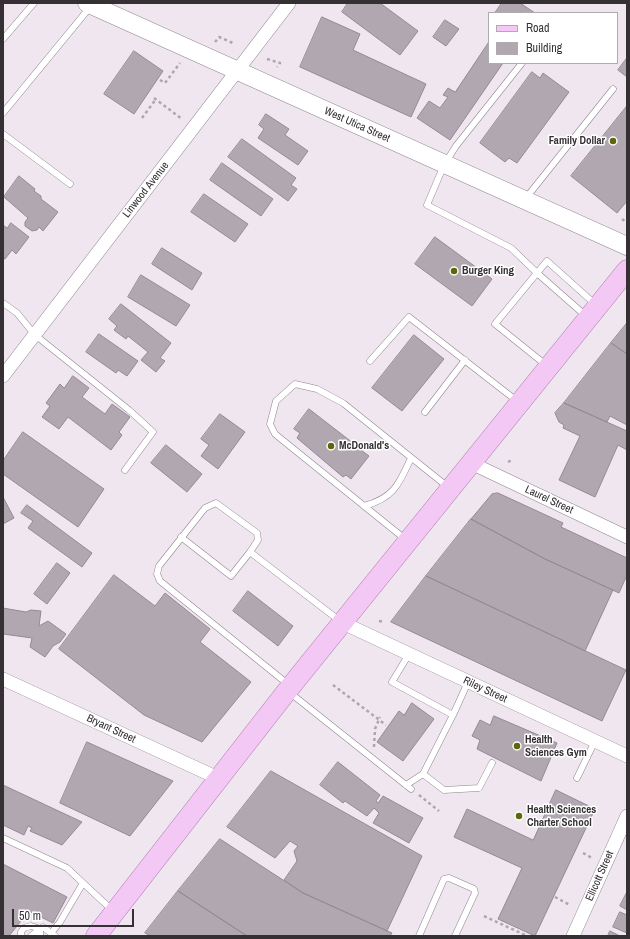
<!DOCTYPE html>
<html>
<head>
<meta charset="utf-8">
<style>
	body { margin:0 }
	#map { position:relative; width:630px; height:939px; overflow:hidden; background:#f0e6f0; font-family:"Archivo Narrow",sans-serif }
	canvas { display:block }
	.frame { position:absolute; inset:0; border:4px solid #343034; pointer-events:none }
	.legend { position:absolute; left:488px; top:12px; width:130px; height:52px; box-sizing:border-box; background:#fff; border:1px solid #aeacae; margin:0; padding:5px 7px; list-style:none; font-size:12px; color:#343034 }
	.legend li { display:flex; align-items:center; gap:8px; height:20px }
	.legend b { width:20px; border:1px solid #aeacae }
	.scale { position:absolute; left:12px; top:909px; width:122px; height:18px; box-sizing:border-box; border:2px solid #343034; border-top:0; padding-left:5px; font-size:12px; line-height:14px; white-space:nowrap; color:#343034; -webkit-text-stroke:3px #fff; paint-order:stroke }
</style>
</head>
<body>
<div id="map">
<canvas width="630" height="939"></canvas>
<div class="frame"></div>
<ul class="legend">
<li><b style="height:5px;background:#f4c8f4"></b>Road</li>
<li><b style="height:11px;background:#b1a7b0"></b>Building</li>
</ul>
<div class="scale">50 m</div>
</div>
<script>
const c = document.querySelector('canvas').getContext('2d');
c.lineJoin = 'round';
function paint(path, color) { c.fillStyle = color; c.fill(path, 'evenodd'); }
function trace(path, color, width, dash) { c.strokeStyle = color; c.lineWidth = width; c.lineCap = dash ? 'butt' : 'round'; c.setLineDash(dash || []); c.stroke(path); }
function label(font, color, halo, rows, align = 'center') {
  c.font = font + ' "Archivo Narrow",sans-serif'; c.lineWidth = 3; c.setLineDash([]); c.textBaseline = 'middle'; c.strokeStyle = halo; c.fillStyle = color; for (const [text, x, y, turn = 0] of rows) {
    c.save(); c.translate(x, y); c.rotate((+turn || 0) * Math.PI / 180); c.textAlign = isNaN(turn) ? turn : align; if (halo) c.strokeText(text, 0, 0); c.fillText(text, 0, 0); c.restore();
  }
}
const building = new Path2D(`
	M348,3H380L418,31L400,55L342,12Z
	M502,3H520L535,13H495Z
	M322,17L360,34L353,50L426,84L411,117L300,67Z
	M445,20L459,29L446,46L433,37Z
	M489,42V63H503L450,140L417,118L429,101L440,108L448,97L443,95L448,88L455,92Z
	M134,51L163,71L134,114L104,94Z
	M627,58V77L618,70Z
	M532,72L540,78L543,73L569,92L517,163L509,158L505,162L480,143Z
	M627,106V201L617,213L571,176Z
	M266,114L289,129L285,135L308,151L298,165L258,138L264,129L259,125Z
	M242,139L296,178L291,185L297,189L288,201L228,157Z
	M222,163L273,199L261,216L210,180Z
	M19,176L35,189L34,191L41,196V199L58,212L43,231L39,227L37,230L32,231L25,226V222L28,218L4,197Z
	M204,194L248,224L235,242L191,212Z
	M11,223L29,237L16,254L12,250L5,259L3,258V225L7,228Z
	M435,237L492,279L472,306L415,264Z
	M162,248L202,273L192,290L152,264Z
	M141,275L190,305L176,326L128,297Z
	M121,304L171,343L160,358L165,361L156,372L141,360L148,352L128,336L126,339L114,330L117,326L109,319Z
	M627,323V354L611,343Z
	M99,334L138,361L127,376L118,370L116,373L86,352Z
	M414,335L444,359L402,411L372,388Z
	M611,343L627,354V425L610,416L607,422L564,403Z
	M73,376L89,388L82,397L105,414L112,404L130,417L119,432L122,435L111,450L68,417L59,429L42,417L50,406L46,403L60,384L64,388Z
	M564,403L627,431V450L618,445L595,497L559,480L580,436L563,428L564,425L559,422L555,413Z
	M309,409L353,443L356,440L364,447L361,450L369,456L351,479L346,475L343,477L297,438L300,433L294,429Z
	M220,414L245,432L218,469L201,456L209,445L201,439Z
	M23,432L104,489L78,527L3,474V461Z
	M166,445L202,474L187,492L151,463Z
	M498,493L563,523L561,527L627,558V575L619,593L545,559L471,519L492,494Z
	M3,497L14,518L3,524Z
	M27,505L92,553L82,567L28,528L33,521L21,513Z
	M471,519L545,559L613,590L585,651L426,576Z
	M57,563L70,573L47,604L34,594Z
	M114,575L155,606L165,593L210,629L200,642L251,682L202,742L144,715L59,649Z
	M426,576L626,670L602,721L391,622Z
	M248,591L293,626L278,646L233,611Z
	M3,608L26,612L31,610L41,611L39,626L48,621L66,634L60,642L53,646L45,657L30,647L32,638L3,634Z
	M412,703L434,719L403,761L377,742L399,711L404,715Z
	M494,716L557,743L541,781L477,749L480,740L472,736L480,720L490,725Z
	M87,742L173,781L130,836L60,803Z
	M338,762L380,795L376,801L378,803L383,796L423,818L409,843L373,823L379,813L374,808L367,816L345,801L343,803L320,785Z
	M271,771L422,856L387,931L303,893L284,880L297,861L294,851L298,846L290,841L275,858L227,827Z
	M3,785L82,822L62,845L30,831L32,828L28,826L24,835L3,825Z
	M556,790L595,809L535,936L498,919L522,868L454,837L467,809L533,840Z
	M220,839L303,893L392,933L390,936H247L178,891Z
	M3,864L67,897L53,923L29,911L9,936H3Z
	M178,891L247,936H151L145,933Z
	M627,892V910L620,906Z
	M620,912L627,915V933L613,927Z
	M610,931L620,936H608Z`);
paint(building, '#b1a7b0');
trace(building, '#948a93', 1);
const lane = new Path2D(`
	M3,39L34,3
	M522,63L456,146L444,165L427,205L511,248L537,273L547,261L595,304
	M3,113L91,6
	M3,134L70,184
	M526,198L613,89
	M3,303L17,313L35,335L129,410L153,432L125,470
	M370,361L409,317L517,401
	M546,365L495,324L537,273L586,316
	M425,412L465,360
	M364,506C394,498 399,484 411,458
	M181,537L231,576L250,552
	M405,539L275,434L270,424L276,401L295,384L317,389L343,403L448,487
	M409,654L392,682L453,715L423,774L444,790L479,788L492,763
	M289,685L160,581L157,574L159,566L205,508L216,503L257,533L258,540L250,552L340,621
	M289,692L411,789
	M453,715L468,682
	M577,778L595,741
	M406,785L423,774
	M3,838L67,868L113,911
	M52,932L60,922L83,883
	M21,936V932L24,928L31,926L40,929V936
	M31,936L43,927L55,936
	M419,936L444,879L449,878L474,889L475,893L455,936`);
const street = new Path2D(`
	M3,376L289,3
	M471,463L627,537
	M343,623L627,756
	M3,679L220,779
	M573,936L627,816`);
const secondary = new Path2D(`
	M87,3L627,246`);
const primary = new Path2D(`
	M96,936L287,691L627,270`);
trace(lane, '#8e858e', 7);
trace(street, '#8e858e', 14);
trace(secondary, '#8e858e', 19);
trace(primary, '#ac7bac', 21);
trace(new Path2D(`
	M215,42L219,37L233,43
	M267,59L280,63L277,67
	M160,80L165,83L180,63
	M154,98L182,119
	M142,118L156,99
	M622,219L626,222
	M508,462L512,460
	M379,621L384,622
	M333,685L386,725
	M374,747L375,729L380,717
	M419,795L439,811
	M583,853L592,858
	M555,897L570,905
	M484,916L527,936`), '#aea6ae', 2.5, [3, 3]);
trace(lane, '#fff', 6);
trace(street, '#fff', 13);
trace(secondary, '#fff', 18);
trace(primary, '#f4c8f4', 20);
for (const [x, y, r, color] of [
	[613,141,4,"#5d680d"],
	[454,271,4,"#5d680d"],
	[331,446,4,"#5d680d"],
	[517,746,4,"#5d680d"],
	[519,816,4,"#5d680d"]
]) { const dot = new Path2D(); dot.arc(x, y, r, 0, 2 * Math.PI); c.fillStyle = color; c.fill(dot); trace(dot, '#fff', 1.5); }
label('11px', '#343034', '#fff', [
	["West Utica Street",357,125,24],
	["Linwood Avenue",146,190,-52],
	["Laurel Street",549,500,25],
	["Riley Street",485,690,25],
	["Bryant Street",111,729,25],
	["Ellicott Street",600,876,-66]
]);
label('bold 11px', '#343034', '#fff', [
	["Family Dollar",605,141,"right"],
	["Burger King",462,271],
	["McDonald's",339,446],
	["Health",525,740],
	["Sciences Gym",525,753],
	["Health Sciences",527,810],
	["Charter School",527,823]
], 'left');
</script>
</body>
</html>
